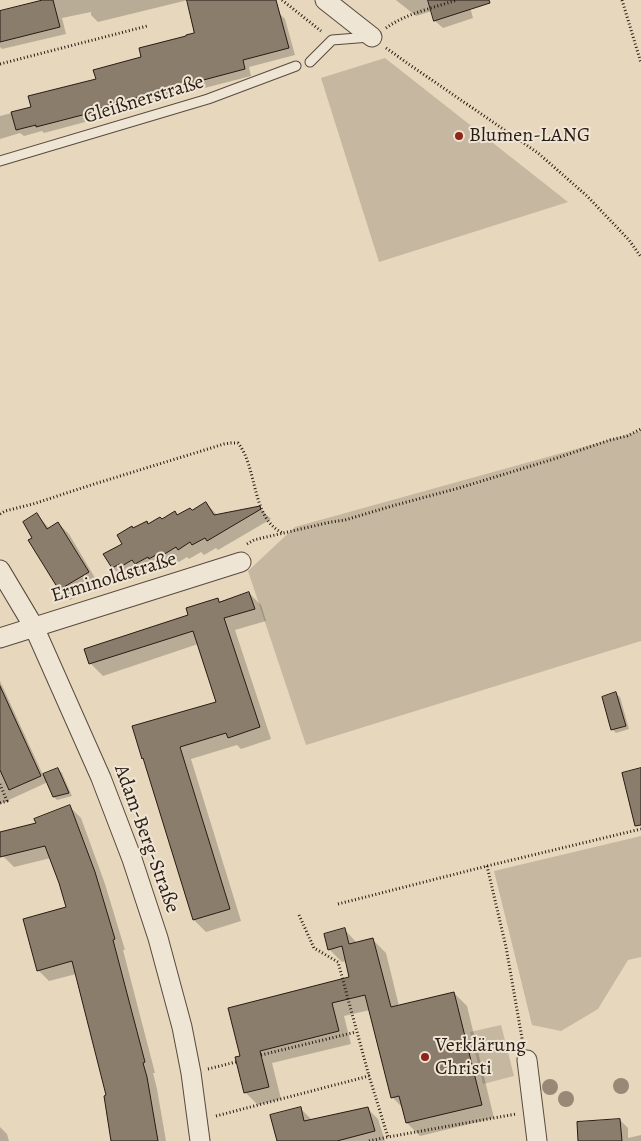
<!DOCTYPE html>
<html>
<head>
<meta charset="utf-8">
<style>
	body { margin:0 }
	canvas { display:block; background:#e6d7bd }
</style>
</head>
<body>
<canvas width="641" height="1141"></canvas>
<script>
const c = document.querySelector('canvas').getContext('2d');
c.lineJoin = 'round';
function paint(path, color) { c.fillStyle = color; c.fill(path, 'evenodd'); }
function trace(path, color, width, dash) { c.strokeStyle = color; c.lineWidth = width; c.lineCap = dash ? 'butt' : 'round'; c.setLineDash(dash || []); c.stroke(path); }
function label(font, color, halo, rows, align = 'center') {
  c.font = font + ' Alegreya,serif'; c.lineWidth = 4; c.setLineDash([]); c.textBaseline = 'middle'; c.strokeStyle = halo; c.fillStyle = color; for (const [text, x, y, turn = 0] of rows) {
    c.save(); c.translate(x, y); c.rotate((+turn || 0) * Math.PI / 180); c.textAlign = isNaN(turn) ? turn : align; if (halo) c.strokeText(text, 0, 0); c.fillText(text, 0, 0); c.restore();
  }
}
paint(new Path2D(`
	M385,58L568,202L379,262L321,78Z
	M641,431V641L586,658L306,745L248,571L295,527Z
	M641,836V957L628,960L598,1009L561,1031L532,1025L494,871Z
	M501,1025L514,1076L483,1084L470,1032Z`), '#c6b7a0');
paint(new Path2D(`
	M48,0H260L278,12L285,19L295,55L249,67L251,76L158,100L100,117V118L44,133L42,131L24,136L20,133L0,139V116L32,108L97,80L196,34L188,0L98,22L91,15V12L62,18L66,34L2,49L0,47V12Z
	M396,0H469H468L473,18L443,28L435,21L432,11L416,16Z
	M206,503L218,516L260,508L271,519L218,550L216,548L204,555L201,552L189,559L187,557L174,565L172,562L160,569L159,567L146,574L143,570L133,576L131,574L123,578L113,568L105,555L124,544L134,529L146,522L149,525L178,516L192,512Z
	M37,515L50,529L58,523L69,534L98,583L70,600L60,589L34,538Z
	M249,593L261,605L266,621L235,630L271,739L241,749L237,745L191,759L241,921L206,932L194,920L145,761L143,758L134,727L217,703L198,644L103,676L91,664L86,650L189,616L217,599L221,603Z
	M0,681L43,775L58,769L62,773L72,796L57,800L54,797L48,782L0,804Z
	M616,694L620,697L629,729L616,733L612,729Z
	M70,807L81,818L105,884L125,950H123L155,1073H153L157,1089L166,1141H113L108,1096L76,974L49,981L38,970L68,908L51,858L14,867L3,856L0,845V834L38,824Z
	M345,930L357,943L373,940L386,953L399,1006L454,993L467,1006L494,1118L420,1136L407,1123L403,1108L392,1097L370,1010L344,1016L351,1044L272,1063L281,1099L258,1105L245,1092L241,1057L351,978L347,961L342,962L329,949Z
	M300,1108L311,1119V1121L367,1108L378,1119L385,1141H278Z
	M620,1120L628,1128V1138L641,1135V1141H580Z
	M0,1127L7,1134L9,1141H0Z`), '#0003');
const building = new Path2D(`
	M43,0H53L60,27L0,42V11Z
	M187,0H276L289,48L243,60L245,69L109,105L94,110V112L36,127V125L16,130L11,112L31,107L28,96L96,79L93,70L141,57L139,48L186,36V35L194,33Z
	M428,0H489L490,3L434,21Z
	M206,502L214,515L260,506L261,509L207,541L205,538L192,545L190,542L178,550L176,547L163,555L161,552L149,559L148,557L135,564L132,560L122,566L120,564L112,568L103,554L122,544L117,535L132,526L133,528L147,521L148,524L160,517L162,519L175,511L177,515L190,508L192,510Z
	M37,513L47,529L58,522L89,572L59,590L28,540L32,538L23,522Z
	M249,592L255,609L224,618L260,727L228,738L226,733L180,747L230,909L193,920L143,758L142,759L132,726L216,702L193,631L89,664L84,649L188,615L186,608L218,598L219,602Z
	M0,686L41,776L9,790L0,770Z
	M616,692L626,726L611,730L602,697Z
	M58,768L69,793L53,797L43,774Z
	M641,768V825L635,826L622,773Z
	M70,805L95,872L115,939L113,940L145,1062L143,1063L147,1077L158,1141H111L104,1096L106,1095L72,961L37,971L23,919L66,907L59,883L45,846L0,857V832L36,823L34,819Z
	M345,928L349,944L373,938L391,1007L454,992L482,1105L406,1123L399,1096L391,1098L365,995L332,1003L339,1031L260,1051L269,1087L244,1093L235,1057L240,1056L228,1008L349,977L342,946L328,950L324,934Z
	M301,1107L304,1121L368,1107L375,1131L337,1141H277L270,1115Z
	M620,1119L622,1141H578L577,1122Z`);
paint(building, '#8b7d6c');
trace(building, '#291b14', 1);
const service = new Path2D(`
	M310,62L332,40L370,37
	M0,161L208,99L296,66`);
const minor = new Path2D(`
	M325,0L372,37
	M0,570L34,627L101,778L132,859L158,938L182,1027L191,1073L200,1141
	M0,638L241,562
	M527,1060L537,1141`);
trace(service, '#584a3e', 11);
trace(minor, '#584a3e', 21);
trace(new Path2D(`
	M282,0L321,31
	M622,0L641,63
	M386,28C407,13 433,8 457,0
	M386,48L410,65L538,153L587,196L629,240L641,257
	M0,64L147,26
	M0,514L5,511L33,504L91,485L224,444L231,443H238C258,468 251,519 283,533
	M247,544L254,540L262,538L331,522L345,520L392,506L459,488L557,458L610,440L627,436L641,429
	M0,784L7,801L0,803
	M487,866L506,947L523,1044
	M338,904L487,866L641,829
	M299,915L314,948L338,962L369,1076
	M261,1055L356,1032
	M208,1069L236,1062
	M216,1116L369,1076L388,1137L516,1114
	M369,1141L388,1137`), '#291b14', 3, [1, 2.5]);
trace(service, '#efe5d4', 9);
trace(minor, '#efe5d4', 19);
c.fillStyle = '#988977';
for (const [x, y] of [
	[621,1086],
	[550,1087],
	[566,1099]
]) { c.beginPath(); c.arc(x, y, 8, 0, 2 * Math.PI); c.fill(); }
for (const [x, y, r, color] of [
	[459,136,5,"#8f2418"],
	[425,1057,5,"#8f2418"]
]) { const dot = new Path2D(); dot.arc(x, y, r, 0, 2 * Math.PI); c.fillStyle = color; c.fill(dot); trace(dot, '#efe5d4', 2); }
label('20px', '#291b14', '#efe5d4', [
	["Gleißnerstraße",144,100,-17],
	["Erminoldstraße",114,578,-17],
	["Adam-Berg-Straße",146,839,70]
]);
label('20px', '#291b14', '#efe5d4', [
	["Blumen-LANG",469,136],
	["Verklärung",435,1046],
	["Christi",435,1069]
], 'left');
</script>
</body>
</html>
